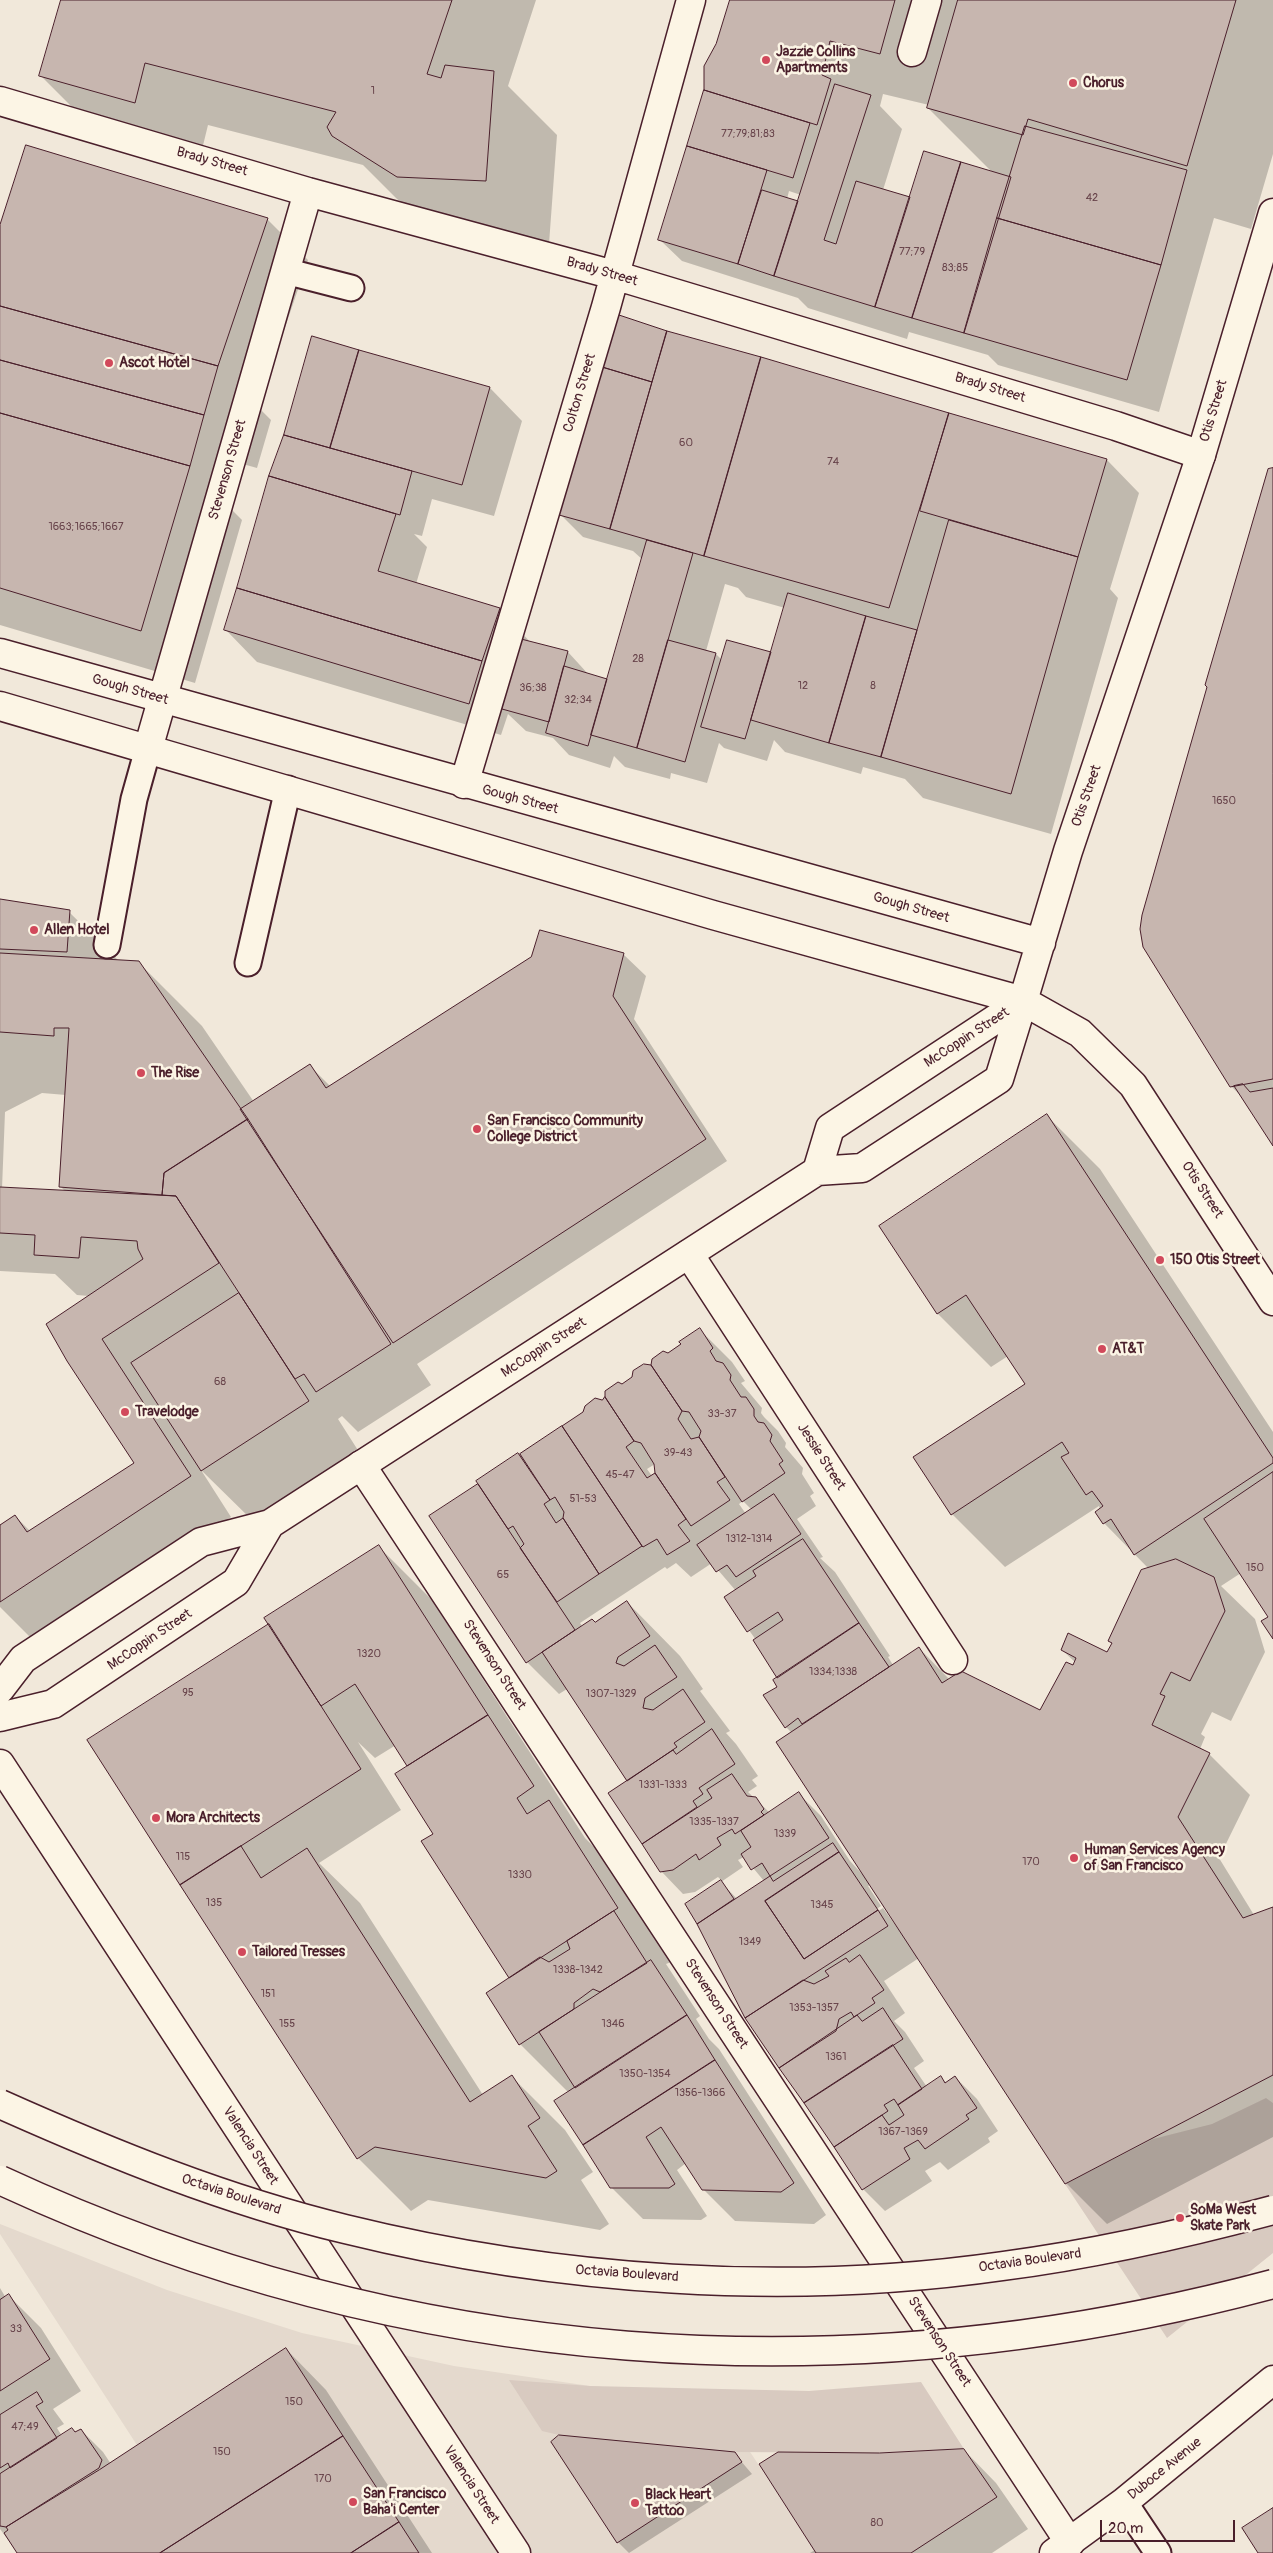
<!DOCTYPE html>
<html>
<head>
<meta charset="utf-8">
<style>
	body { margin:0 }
	#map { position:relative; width:1273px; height:2553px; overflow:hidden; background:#f1e8da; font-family:Pangolin,sans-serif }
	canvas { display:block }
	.scale { position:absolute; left:1100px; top:2520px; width:135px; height:22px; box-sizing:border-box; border:2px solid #4a1f2b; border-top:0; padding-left:6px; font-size:15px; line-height:18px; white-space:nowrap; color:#4a1f2b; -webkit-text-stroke:4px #fcf5e5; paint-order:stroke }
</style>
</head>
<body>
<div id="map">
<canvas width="1273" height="2553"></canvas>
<div class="scale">20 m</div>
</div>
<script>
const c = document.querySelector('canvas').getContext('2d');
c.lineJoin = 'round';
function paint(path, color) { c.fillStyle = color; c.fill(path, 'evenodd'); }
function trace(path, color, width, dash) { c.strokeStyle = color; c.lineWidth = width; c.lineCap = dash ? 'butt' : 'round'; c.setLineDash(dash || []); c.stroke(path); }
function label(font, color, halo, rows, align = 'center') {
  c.font = font + ' Pangolin,sans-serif'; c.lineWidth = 5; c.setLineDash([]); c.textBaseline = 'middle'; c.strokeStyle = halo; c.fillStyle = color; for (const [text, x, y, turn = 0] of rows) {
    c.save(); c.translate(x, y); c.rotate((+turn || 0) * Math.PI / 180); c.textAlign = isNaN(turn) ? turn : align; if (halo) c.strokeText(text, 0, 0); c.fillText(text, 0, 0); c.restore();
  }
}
paint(new Path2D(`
	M0,2224L167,2290L302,2333L454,2366L590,2386L713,2396L817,2553H207L0,2234Z`), '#e4d9cd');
paint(new Path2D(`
	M1266,2098L1273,2103V2253L1167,2338L1065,2184L1153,2139L1212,2124Z
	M509,2380L590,2386L809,2391L921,2382L964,2449L879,2453L735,2452L559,2435L542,2431Z`), '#d8cac0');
paint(new Path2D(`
	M63,0H536L508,86L557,135L549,244L461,240L397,199L363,165L208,125L198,166L104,139L41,76Z
	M731,0H1273V154L1251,229L1214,218L1159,412L998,365L988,355L909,332L907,339L808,308L798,298L682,261L659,239ZM883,94L929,105L928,108L994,174L910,199L883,190L902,129L880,106ZM789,191L801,195L799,203L787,199Z
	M267,219L308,260L258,407L271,420L257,468L232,461L221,499L242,520L195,683L0,625V229Z
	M667,332L1107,460L1139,493L1110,589L1118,598L1051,834L923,798L905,779L863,767L861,774L785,752L774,740L767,761L724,748L719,743L707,783L671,773L670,779L625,767L614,756L610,768L569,755L553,738L526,731L508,714L501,735L257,662L225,629L313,338L490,388L522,421L494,516L432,499L422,536L414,534L427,547L416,584L500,609L531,643L568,652L589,675L608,681L643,560L633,551L583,537L561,515ZM725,584L738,588L746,597L785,608L772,654L722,660L716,654L706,651Z
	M1273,470V1143L1243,1098L1231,1086Z
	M0,900L69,912L119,961L138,962L202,1026L254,1102L309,1065L331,1087L623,954L646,976L634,1019L727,1161L417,1364L431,1385L358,1432L342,1416L338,1419L361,1455L256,1524L201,1470L231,1517L38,1645L0,1607V1527L15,1516L30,1531L135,1463L89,1296L77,1295L55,1274L0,1271ZM42,1093L66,1095L61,1187L66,1192L2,1189L5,1112Z
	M1047,1116L1100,1169L1273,1432V1637L1270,1617L1241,1573L1221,1586L1255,1619L1265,1652L1231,1721L1212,1712L1201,1734L1205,1737L1200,1749L1209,1754L1250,1795L1219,1858L1254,1915L1273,1908V2137L1107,2224L1066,2183L919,1958L884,1981L905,2013L894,2021L905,2032L924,2061L914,2068L927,2087L941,2078L947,2083L955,2077L977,2099L998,2131L988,2138L990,2142L948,2170L940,2162L925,2171L932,2181L885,2211L863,2189L746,2017L699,1923L686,1905L722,1881L718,1877L695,1892L683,1894L661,1871L609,1794L629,1781L567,1689L559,1694L527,1662L430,1516L479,1484L477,1481L602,1401L700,1330L732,1362L745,1381L741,1383L762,1408L761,1413L764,1417L778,1431L786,1443L785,1447L803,1468L802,1474L814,1493L810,1496L816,1506L797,1519L823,1557L820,1558L835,1572L890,1656L888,1657L893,1665L919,1648L950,1680L1040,1712L1076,1663L1062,1650L1108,1654L1113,1644L1109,1641L1149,1569L1104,1523L1099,1506L1005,1567L952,1514L1026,1384L1008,1356L991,1367L938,1314L880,1226ZM655,1464L656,1473L652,1476L647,1469ZM743,1501L752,1510L746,1514L739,1504ZM676,1563L691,1577L712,1563L736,1591L726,1598L756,1640L779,1678L786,1727L792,1733L863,1875L850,1861L821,1816L799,1794L770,1813L748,1792L757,1786L752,1780L758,1776L736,1744L726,1733L730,1731L700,1691L703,1689L680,1656L627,1602L595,1623L582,1626L580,1623L665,1567L667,1569ZM744,1857L764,1881L737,1899L721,1882L743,1867L738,1860ZM871,1884L906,1940L883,1908L811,1955L810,1954L881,1906L868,1886Z
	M379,1547L432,1600L585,1838L602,1855L671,1962L666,1964L700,2016L696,2019L709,2039L719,2049L826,2215L814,2224L735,2221L703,2189L686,2163L677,2170L707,2216L701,2220L643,2219L611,2187L569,2093L520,2044L510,1978L435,1834L409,1766L396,1745L375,1758L358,1742L401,1810L319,1863L360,1903L483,2095L512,2077L565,2130L593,2172L581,2180L609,2224L600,2230L428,2200L411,2211L358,2158L181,1885L89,1741L270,1625Z
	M0,2288L6,2298L9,2296L41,2328L81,2391L53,2409L64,2424L57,2428L62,2436L81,2430L103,2452L111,2464L286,2349L326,2390L432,2553H18L0,2529Z
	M964,2450L996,2483L1028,2529L992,2553H810L815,2550L879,2455Z
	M734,2453L752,2474L629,2553L618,2542Z`), '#0003');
const building = new Path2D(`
	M61,0H452L427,74L441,78L445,65L494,71L486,181L397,177L332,136L327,127L336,112L145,63L135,103L39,76Z
	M730,0H895L880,54L830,41L822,75L831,79L817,125L704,90V66L716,44Z
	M958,0H1236L1187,166L1028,119L1023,135L927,108Z
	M835,84L871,95L824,240L836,244L856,181L910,197L875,307L774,276Z
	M704,90L810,123L793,178L687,146Z
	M1025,126L1187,170L1161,265L997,218Z
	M26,145L268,218L218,366L0,306V225Z
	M687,146L767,170L738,264L658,240Z
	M924,151L961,162L912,318L875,307Z
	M961,162L1011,177L964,333L912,318Z
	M762,190L798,201L774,276L738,264Z
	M997,218L1161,265L1127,380L964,333Z
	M0,306L218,366L204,415L0,360Z
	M619,315L667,331L652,382L602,367Z
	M667,331L761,357L704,556L610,529Z
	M312,336L359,350L330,448L284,435Z
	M359,350L490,387L462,485L330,448Z
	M761,357L949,413L889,608L704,556Z
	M0,360L204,415L190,466L0,413Z
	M602,367L652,382L610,529L559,515Z
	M0,413L190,466L141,631L0,588Z
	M949,413L1107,459L1078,557L920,511Z
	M284,435L412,471L400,515L269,476Z
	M1273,468V1079L1230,1087L1143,947L1140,929L1142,915L1207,687L1205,685L1268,469Z
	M269,476L396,514L378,571L500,608L482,661L237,588Z
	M949,520L1078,557L1011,794L881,757Z
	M647,540L693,553L637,748L591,735Z
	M237,588L482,661L469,704L224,630Z
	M788,593L866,616L829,743L751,720Z
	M866,616L917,630L881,757L829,743Z
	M521,639L568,651L549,722L502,709Z
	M668,640L716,653L685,762L637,748Z
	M727,640L771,652L745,739L701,727Z
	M564,666L607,679L588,746L546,733Z
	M0,899L70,910L67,952L0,949Z
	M540,930L624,953L613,996L706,1139L393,1343L240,1109L310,1064L326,1088L531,957Z
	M0,953L139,961L248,1119L164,1173L162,1195L59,1187L69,1028H54V1036L0,1032Z
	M1243,1084L1250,1092L1273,1088V1146L1234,1086Z
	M1047,1114L1273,1458V1463L1134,1555L1111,1519L1103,1524L1095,1512L1103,1506L1092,1491L1086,1495L1061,1457L1069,1453L1062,1442L951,1515L913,1457L1025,1384L966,1295L937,1314L879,1226Z
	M248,1119L391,1344L316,1392L304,1374L295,1379L176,1196L162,1195L164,1173Z
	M0,1187L176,1196L219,1263L102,1339L191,1476L0,1602V1525L15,1515L27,1532L134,1463L67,1361L46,1324L143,1259L138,1249L137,1241L81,1237L79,1258L34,1255L35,1235L0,1233Z
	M239,1293L309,1401L201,1471L131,1363Z
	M700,1328L713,1348L710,1351L716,1361L723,1363L731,1375L730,1380L741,1397H746L754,1409V1416L758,1422L764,1423L772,1435L770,1441L783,1461L779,1464L785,1473L742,1502L699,1437L701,1431L689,1412L682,1411L651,1365L652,1359L663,1351L668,1353L681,1344L679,1342Z
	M644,1364L651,1365L682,1411L678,1419L691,1439L699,1437L725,1477L717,1482L730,1500L691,1526L655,1473L654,1464L641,1443L634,1441L605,1397V1391L618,1382L622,1384L632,1377L633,1371Z
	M605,1397L634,1441L626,1447L647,1478L655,1473L686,1519L678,1525L690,1541L667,1555L657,1539L643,1547L642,1546L562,1426L583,1412L585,1406L595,1398L602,1400Z
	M562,1426L642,1546L599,1574L563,1518L564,1512L555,1497L550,1500L520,1454Z
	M518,1453L550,1500L544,1504L556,1523L563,1518L599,1574L557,1602L520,1548L524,1544L513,1526L508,1529L476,1481Z
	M1273,1472V1639L1261,1621L1268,1617L1204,1519Z
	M478,1484L575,1630L526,1663L429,1516Z
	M774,1494L801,1534L736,1577L727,1565L716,1572L697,1545Z
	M803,1539L859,1623L777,1678L753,1640L783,1620L778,1612L747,1632L724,1597L756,1576L753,1571Z
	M379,1545L488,1715L407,1766L355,1684L321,1706L264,1618Z
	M1176,1559L1214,1577L1225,1611L1190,1681L1171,1672L1160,1694L1165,1696L1152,1725L1210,1753L1178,1817L1243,1918L1273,1907V2075L1065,2184L776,1742L919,1647L942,1683L961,1671L1040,1710L1066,1662L1073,1665L1076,1658L1061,1650L1068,1633L1107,1652L1112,1643L1108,1641L1141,1570Z
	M627,1601L650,1636L618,1657L616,1663L624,1666L655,1645L677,1677L645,1698L643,1708L653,1710L683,1689L705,1722L674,1743L677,1747L627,1781L542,1652L592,1619L595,1622Z
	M859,1623L889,1667L802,1724L798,1718L785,1728L763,1695L777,1687L773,1680Z
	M269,1624L361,1769L180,1885L87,1740Z
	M488,1715L534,1786L517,1798L527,1814L549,1800L618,1908L509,1978L421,1841L433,1834L395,1774Z
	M712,1729L735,1764L699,1788L703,1794L693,1801L697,1807L642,1844L608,1793L673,1750L676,1754Z
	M732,1774L747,1796L756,1797L764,1809L761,1812L764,1815L735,1834L732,1829L717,1838L721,1845L699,1860L696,1854L673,1870L660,1872L642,1844L712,1798L707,1790Z
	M799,1792L829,1838L770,1876L762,1863L751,1870L741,1854L751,1847L741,1831Z
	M833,1843L839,1852L765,1901L804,1959L878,1910L888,1926L745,2018L697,1924L770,1876L773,1881Z
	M241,1846L261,1878L307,1848L470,2102L512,2075L540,2118L528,2126L557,2171L546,2178L375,2147L357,2159L180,1885Z
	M839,1852L878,1910L804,1959L765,1901Z
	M721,1880L734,1899L697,1924L685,1904Z
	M614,1911L647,1963L600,1992L593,1989L574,2003V2009L519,2045L486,1993L540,1957L549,1962L570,1949L567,1941Z
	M860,1955L884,1990L872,1998L875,2003L854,2017L851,2012L839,2019L836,2031L779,2068L745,2018L803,1980L814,1984L829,1976L825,1971L846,1958L849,1962Z
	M651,1960L687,2015L575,2088L539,2032Z
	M883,2008L903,2039L804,2103L779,2068L857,2015L862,2021Z
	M687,2015L715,2060L583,2145L554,2101Z
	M893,2045L922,2089L898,2105L894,2099L884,2105L888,2111L834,2147L804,2103Z
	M715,2060L794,2183L781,2192L702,2190L661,2127L646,2137L675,2184L669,2188H610L583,2145Z
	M941,2076L945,2083L955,2076L977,2108L966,2115L969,2119L925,2149L918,2140L904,2148L910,2159L862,2190L834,2147L882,2115L889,2125L904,2115L898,2105Z
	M9,2294L50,2359L0,2391V2300Z
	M286,2348L343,2436L160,2553H17L4,2533L8,2530L6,2527L99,2470Z
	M37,2392L43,2402L36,2406L57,2438L10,2468L8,2463L0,2468V2415Z
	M72,2428L75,2432L81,2429L102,2460L99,2468L6,2527L0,2526V2474Z
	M559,2435L735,2452L742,2462L617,2543L551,2442Z
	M343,2436L399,2522L351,2553H160Z
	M964,2449L997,2497L911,2553H816L759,2464L778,2452L879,2453Z
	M1273,2508V2553H1258L1242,2528Z
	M399,2522L419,2553H351Z`);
paint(building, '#c7b6af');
trace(building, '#4a1f2b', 1);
const service = new Path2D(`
	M285,271L351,288
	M107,945L134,799L148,749
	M248,963L288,789
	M1124,2502L1158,2553`);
const minor = new Path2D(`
	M912,52L927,0
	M0,101L308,192L614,275L1116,426L1201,455
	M148,749L308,192
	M464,784L606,307L691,0
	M689,1254L953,1660
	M361,1465L1070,2543`);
const tertiary = new Path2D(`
	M817,1171L830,1128L1023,1001
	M0,1689L23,1659L201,1542L270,1524L817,1171L862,1168L999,1079L1023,1001
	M0,1717L53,1704L236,1582L270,1524
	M0,1764L516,2553`);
const secondary = new Path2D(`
	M0,653L1041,943
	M0,706L713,915L1023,1001L1080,1033L1133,1085L1273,1301
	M1023,1001L1068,851L1201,455L1273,213
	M1054,2553L1124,2502L1273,2380`);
trace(service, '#4a1f2b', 29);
trace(minor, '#4a1f2b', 31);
trace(tertiary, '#4a1f2b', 31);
trace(secondary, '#4a1f2b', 31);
trace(service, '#fcf5e5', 25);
trace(minor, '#fcf5e5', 28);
trace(tertiary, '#fcf5e5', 28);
trace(secondary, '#fcf5e5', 28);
const motorwayBridge = new Path2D(`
	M0,2104C112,2154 225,2200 345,2229C556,2281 787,2297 1003,2266C1095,2254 1184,2234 1273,2210
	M0,2180C405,2368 843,2399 1273,2284`);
trace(motorwayBridge, '#4a1f2b', 31, []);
trace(motorwayBridge, '#fcf5e5', 28);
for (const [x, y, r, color] of [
	[766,60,5,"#d1495b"],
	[1073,83,5,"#d1495b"],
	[109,363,5,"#d1495b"],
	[34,930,5,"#d1495b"],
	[141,1073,5,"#d1495b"],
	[477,1129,5,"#d1495b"],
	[1160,1260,5,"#d1495b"],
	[1102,1349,5,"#d1495b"],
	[125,1412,5,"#d1495b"],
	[156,1818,5,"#d1495b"],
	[1074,1858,5,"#d1495b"],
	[242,1952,5,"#d1495b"],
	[1180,2218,5,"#d1495b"],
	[353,2502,5,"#d1495b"],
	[635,2503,5,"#d1495b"]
]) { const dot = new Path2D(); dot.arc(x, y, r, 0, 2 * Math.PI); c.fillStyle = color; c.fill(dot); trace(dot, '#fcf5e5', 2); }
label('11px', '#69454c', null, [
	["1",373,91],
	["77;79;81;83",748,134],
	["42",1092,198],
	["77;79",912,252],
	["83;85",955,268],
	["60",686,443],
	["74",833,462],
	["1663;1665;1667",86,527],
	["28",638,659],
	["12",803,686],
	["8",873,686],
	["36;38",533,688],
	["32;34",578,700],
	["1650",1224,801],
	["68",220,1382],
	["33-37",722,1414],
	["39-43",678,1453],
	["45-47",620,1475],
	["51-53",583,1499],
	["1312-1314",749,1539],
	["150",1255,1568],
	["65",503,1575],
	["1320",369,1654],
	["1334;1338",833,1672],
	["95",188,1693],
	["1307-1329",611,1694],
	["1331-1333",663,1785],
	["1335-1337",714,1822],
	["1339",785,1834],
	["115",183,1857],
	["170",1031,1862],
	["1330",520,1875],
	["135",214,1903],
	["1345",822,1905],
	["1349",750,1942],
	["1338-1342",578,1970],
	["151",268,1994],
	["1353-1357",814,2008],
	["155",287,2024],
	["1346",613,2024],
	["1361",836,2057],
	["1350-1354",645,2074],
	["1356-1366",700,2093],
	["1367-1369",903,2132],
	["33",16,2329],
	["150",294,2402],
	["47;49",25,2427],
	["150",222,2452],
	["170",323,2479],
	["80",877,2523]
]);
label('bold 14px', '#4a1f2b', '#fcf5e5', [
	["Jazzie Collins",776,52],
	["Apartments",776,68],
	["Chorus",1083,83],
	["Ascot Hotel",119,363],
	["Allen Hotel",44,930],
	["The Rise",151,1073],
	["San Francisco Community",487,1121],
	["College District",487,1137],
	["150 Otis Street",1170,1260],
	["AT&T",1112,1349],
	["Travelodge",135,1412],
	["Mora Architects",166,1818],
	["Human Services Agency",1084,1850],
	["of San Francisco",1084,1866],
	["Tailored Tresses",252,1952],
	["SoMa West",1190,2210],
	["Skate Park",1190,2226],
	["San Francisco",363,2494],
	["Baha'i Center",363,2510],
	["Black Heart",645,2495],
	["Tattoo",645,2511]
], 'left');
label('14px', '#4a1f2b', '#fcf5e5', [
	["Brady Street",212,162,16],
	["Brady Street",602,272,16],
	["Brady Street",990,388,17],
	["Colton Street",580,393,-73],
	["Otis Street",1214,411,-73],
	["Stevenson Street",228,470,-74],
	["Gough Street",130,690,16],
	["Otis Street",1087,796,-71],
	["Gough Street",520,800,15],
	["Gough Street",911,908,16],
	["McCoppin Street",967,1038,-33],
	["Otis Street",1202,1190,57],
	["McCoppin Street",544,1348,-33],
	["Jessie Street",821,1457,57],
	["McCoppin Street",150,1640,-34],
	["Stevenson Street",494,1665,57],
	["Stevenson Street",716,2004,57],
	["Valencia Street",250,2146,57],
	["Octavia Boulevard",231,2195,18],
	["Octavia Boulevard",1030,2261,-8],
	["Octavia Boulevard",627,2274,4],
	["Stevenson Street",939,2342,57],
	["Duboce Avenue",1165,2469,-39],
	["Valencia Street",471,2485,57]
]);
</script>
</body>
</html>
